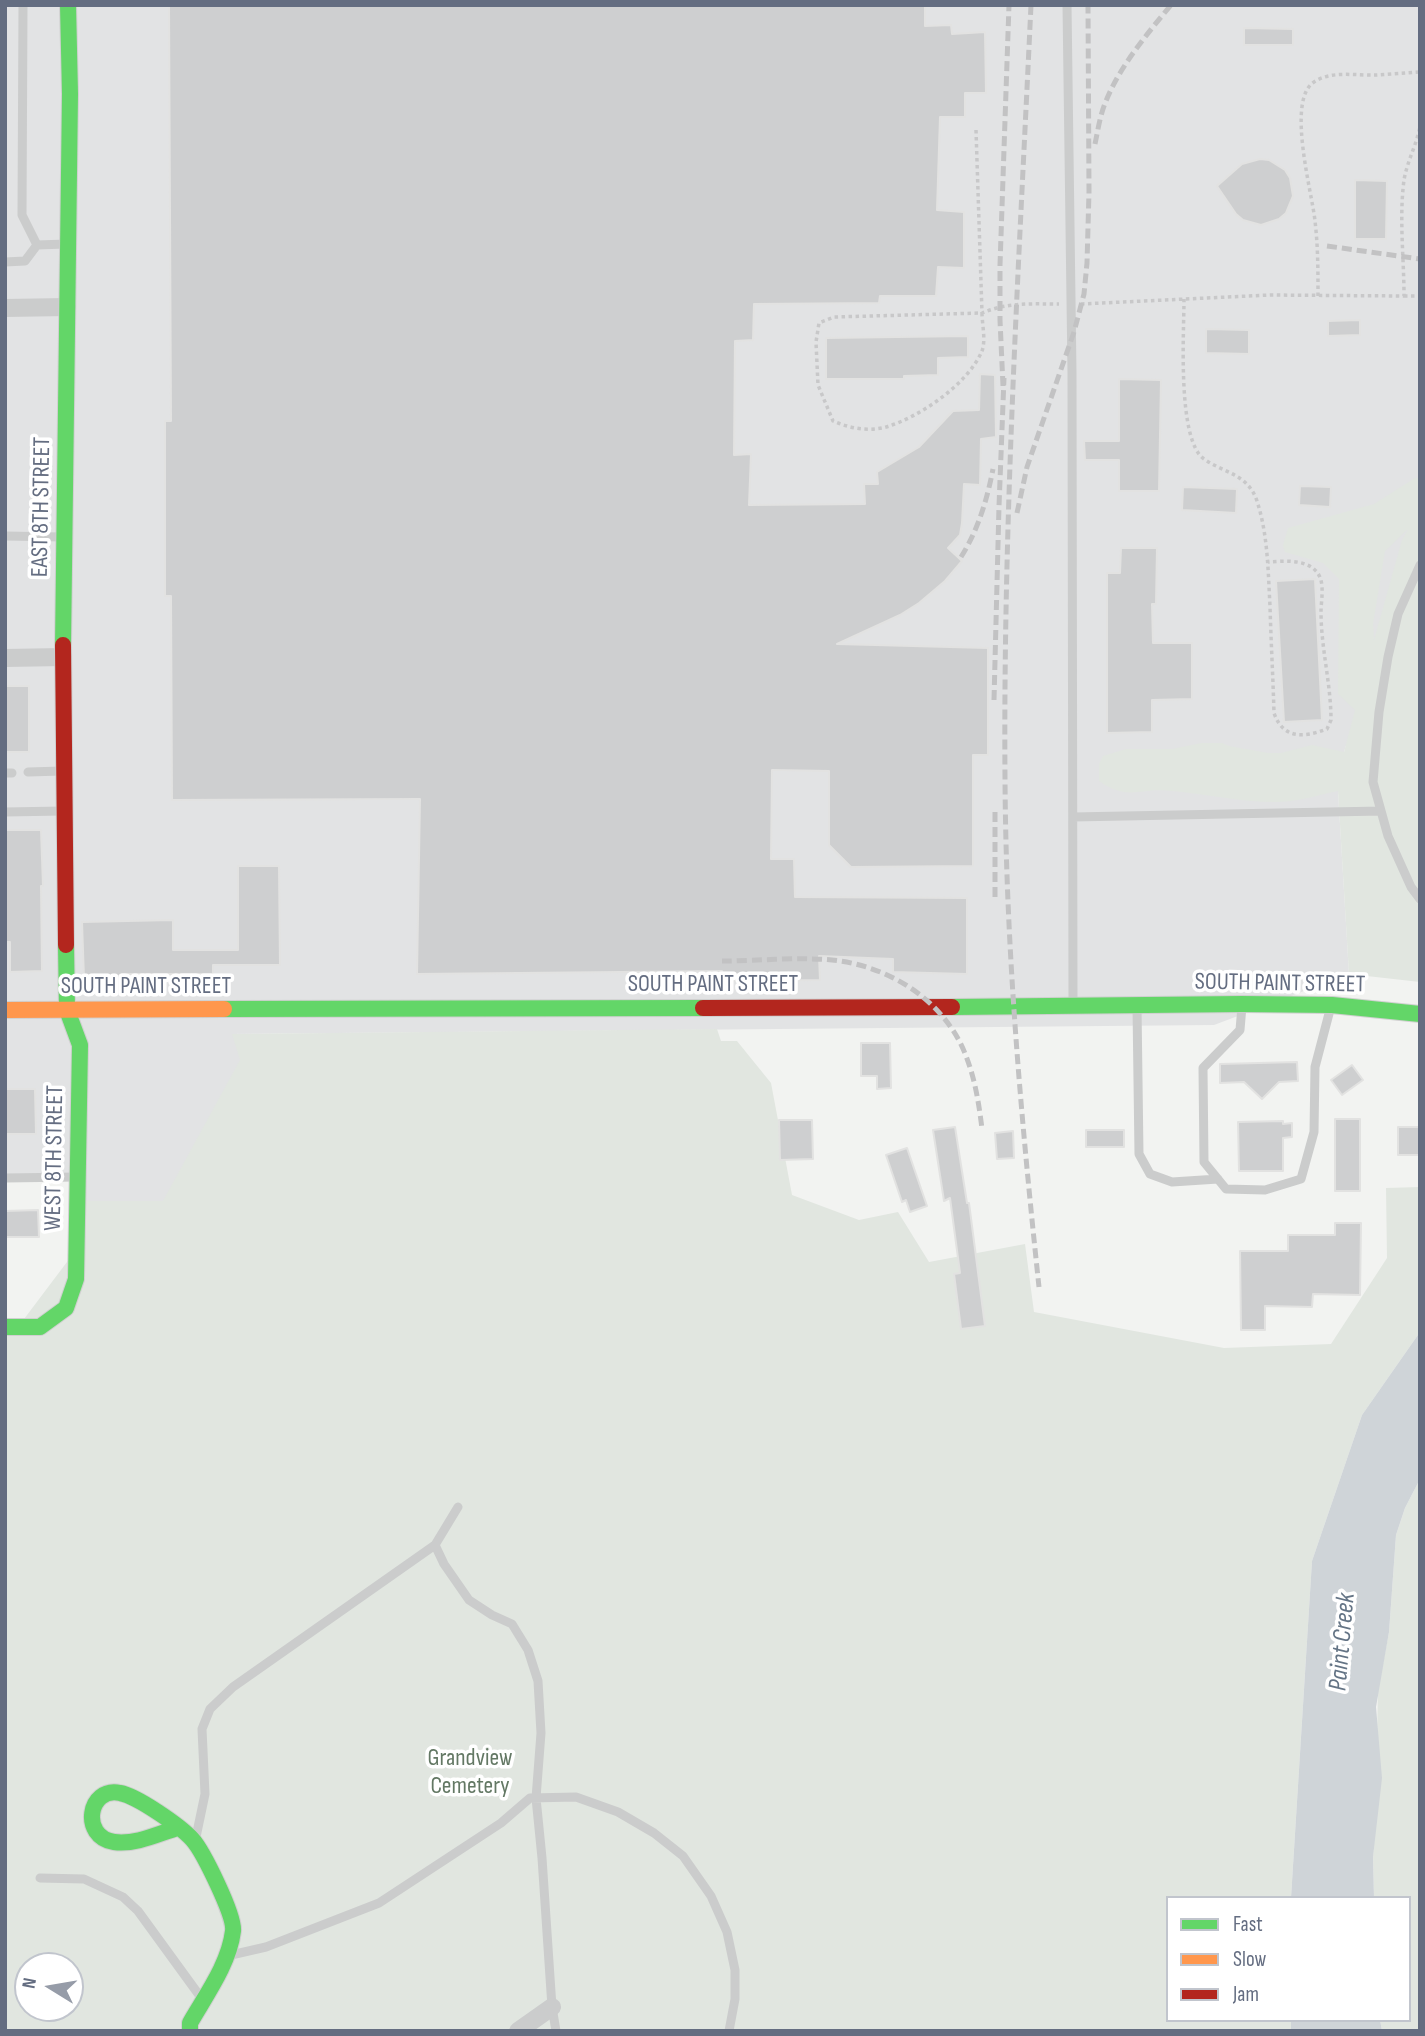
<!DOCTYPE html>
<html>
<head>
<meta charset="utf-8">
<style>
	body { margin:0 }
	#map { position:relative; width:1425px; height:2036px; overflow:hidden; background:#f2f3f1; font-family:"Sofia Sans Condensed",sans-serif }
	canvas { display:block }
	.frame { position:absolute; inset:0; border:7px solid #646d81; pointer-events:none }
	.legend { position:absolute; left:1166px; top:1896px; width:245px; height:126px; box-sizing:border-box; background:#fff; border:2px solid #c1c5cd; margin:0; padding:9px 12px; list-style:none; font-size:21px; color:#646d81 }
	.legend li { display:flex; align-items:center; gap:14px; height:35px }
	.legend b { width:35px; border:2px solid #c1c5cd }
	.north { position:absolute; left:14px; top:1952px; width:70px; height:70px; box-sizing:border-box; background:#fff; border:2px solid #c1c5cd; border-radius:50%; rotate:281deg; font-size:19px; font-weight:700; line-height:28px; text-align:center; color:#646d81 }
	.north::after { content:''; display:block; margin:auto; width:24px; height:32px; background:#969ca8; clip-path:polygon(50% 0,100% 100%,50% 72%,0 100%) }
</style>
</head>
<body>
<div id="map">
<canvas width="1425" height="2036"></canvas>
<div class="frame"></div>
<ul class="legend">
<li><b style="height:9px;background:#63d668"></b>Fast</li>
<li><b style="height:9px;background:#ff974d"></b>Slow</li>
<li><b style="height:9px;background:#b3261e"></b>Jam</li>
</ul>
<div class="north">N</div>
</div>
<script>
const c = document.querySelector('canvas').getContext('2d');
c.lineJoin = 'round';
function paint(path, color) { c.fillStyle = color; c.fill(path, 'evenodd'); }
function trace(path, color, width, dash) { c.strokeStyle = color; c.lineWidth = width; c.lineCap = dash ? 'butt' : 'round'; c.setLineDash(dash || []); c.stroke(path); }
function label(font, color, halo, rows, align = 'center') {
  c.font = font + ' "Sofia Sans Condensed",sans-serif'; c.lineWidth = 7; c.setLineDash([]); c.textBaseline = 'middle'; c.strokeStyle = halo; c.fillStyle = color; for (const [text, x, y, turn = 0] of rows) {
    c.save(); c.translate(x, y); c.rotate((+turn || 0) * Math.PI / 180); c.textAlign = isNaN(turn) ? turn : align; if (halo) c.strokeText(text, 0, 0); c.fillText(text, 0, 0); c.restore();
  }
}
paint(new Path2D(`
	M5,5H1420V512L1337,774L1349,974L1214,1025L233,1034L257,1116L169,1201H77L78,1178H5Z`), '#e2e3e4');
paint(new Path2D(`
	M1415,478H1420V982L1349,974L1338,791C1319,795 1299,801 1280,802C1243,803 1208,794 1172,791C1140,787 1130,802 1099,781V764L1103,756L1126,749H1172L1201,743H1222L1229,746L1268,753H1281L1312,745L1344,752L1355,710L1338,694L1339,579L1323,563L1285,552L1283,545L1288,528L1374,504ZM1408,529L1402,540L1374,640L1373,624L1385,551Z
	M717,1029L721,1041H737L771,1083L792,1195L859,1220L898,1212L929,1262L1025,1244L1034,1312L1224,1348L1331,1344L1387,1258L1386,1188L1420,1187V1332L1362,1415L1312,1561L1291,1898H1168V2020H1291V2031H5V1327H18L76,1250L77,1201H163L240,1060L232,1034ZM28,1966H70V2008H28Z
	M1420,1479V2031H1382L1380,2020H1409V1898H1374L1373,1857L1375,1831L1378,1690L1389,1632L1396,1535L1405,1508Z`), '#e1e6e0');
paint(new Path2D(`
	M1420,1332V1479L1405,1508L1396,1535L1389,1632L1376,1707L1382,1778L1373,1857L1374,1898H1291L1312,1561L1362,1415Z
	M1291,2020H1380L1382,2031H1291Z`), '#cfd4d8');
const building = new Path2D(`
	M169,5H925V26L951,25L952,34L985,32L986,93H965V117H940L937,210L964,212V268L938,267L936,296H880L879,303L754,304L753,340L735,341L734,455L751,454L749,505L865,504L864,484H878L877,472L919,447L953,411L979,410L980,374L995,375L996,437L981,439L980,485L964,484L962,523L960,535L948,548L962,561L945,581L919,603L900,615L837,644L988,648V755H973V866L851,867L829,845V771L772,770L771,859H794L795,897L967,898V974L893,972V959L819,956L820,980L724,981L722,971L417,974L420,799L172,800L171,596H165V421H171Z
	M1244,28L1293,29V45H1244Z
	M1260,159L1269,160L1285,170L1290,178L1293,196L1286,213L1279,219L1261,225L1243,220L1236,214L1217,186L1242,164Z
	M1355,180L1387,181L1386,239H1355Z
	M1360,320V335L1328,336V321Z
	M1206,329L1249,330V354L1206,353Z
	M968,336V357L938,358V375L904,376V379H826V338Z
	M1119,379L1161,380L1159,491H1119V460H1085L1084,441H1119Z
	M1300,486L1331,487L1330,507L1299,505Z
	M1183,487L1237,489L1236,513L1182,510Z
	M1121,548H1157L1156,604H1152L1153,643H1192V699L1152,700V732L1107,733V573H1120Z
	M1315,579L1322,720L1284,722L1276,581Z
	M5,686H29V752H5Z
	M5,830H41L43,886H41L42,971L10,972V942H5Z
	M238,866H279L280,965H213V974H122V978L84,979L82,922L173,920V950H238Z
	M861,1043H890L891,1088L877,1089V1076H861Z
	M1297,1062L1298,1081L1279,1082L1262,1099L1244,1082L1220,1083V1064Z
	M1352,1065L1363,1080L1342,1095L1331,1080Z
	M5,1089H35L36,1134H5Z
	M1335,1119H1360V1191H1335Z
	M779,1120H812L813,1159L780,1160Z
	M1283,1121V1124L1292,1123V1137L1283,1138V1171H1239L1238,1122Z
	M955,1127L967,1203H969L985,1326L961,1329L954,1274L960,1273L950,1198L944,1201L933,1130Z
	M1398,1127H1420V1155H1398Z
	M1086,1130H1124V1147H1086Z
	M1013,1131L1014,1158L997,1159L995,1133Z
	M907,1148L927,1206L910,1212L906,1200L902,1202L886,1155Z
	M38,1210L39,1237H5V1211Z
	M1335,1223H1361L1360,1295L1313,1294L1312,1307L1265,1306V1330H1241L1240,1251H1288V1235H1335Z`);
paint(building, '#cecfd0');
trace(building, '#e2e2e1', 2);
const fast = new Path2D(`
	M63,645L70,94L68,5
	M952,1007L1242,1004L1332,1005L1420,1014
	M224,1009L703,1008
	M5,1327H40L66,1308L76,1279L80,1045L67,1010L66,945
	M177,1828C158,1834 135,1845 114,1842C80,1837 88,1786 120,1793C137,1796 180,1826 192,1839C203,1851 235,1916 233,1931C229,1964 206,1995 190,2023V2031`);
const slow = new Path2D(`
	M5,1010L224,1009`);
const jam = new Path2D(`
	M63,645L66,945
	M703,1008L952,1007`);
trace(fast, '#d0d0d0', 18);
trace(slow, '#d0d0d0', 18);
trace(jam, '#d0d0d0', 18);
trace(new Path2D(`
	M976,130L982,313C1008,302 1032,304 1059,304
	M1318,296C1318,271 1318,246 1315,221C1312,192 1286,100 1314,82C1331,70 1358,76 1377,75C1391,74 1405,73 1420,72
	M1404,296H1420
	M1184,299C1184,333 1177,440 1204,459C1224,473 1248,474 1257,501C1268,535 1268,571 1270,606C1271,642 1273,677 1274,713C1283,739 1303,738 1327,729L1331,720C1331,684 1321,648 1321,612C1321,599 1326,580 1315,570C1304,559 1282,561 1268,562
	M1081,304L1270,295L1404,296C1404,258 1399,218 1404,180C1407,162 1416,146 1420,127
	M982,313C982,324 986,340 982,351C968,384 920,417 886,427C868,432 849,428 833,421L818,385L816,342L819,323L834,317Z`), '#c8c8c9', 3.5, [3.5, 3.5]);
trace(new Path2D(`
	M23,5L22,215L37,245
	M1067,5L1072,373L1073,1004
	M5,262L25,261L37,245L66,244
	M5,536L63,537
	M1420,565L1398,614L1388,657L1379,712L1373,782L1388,836L1411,887L1420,899
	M28,772L62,771
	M5,773H12
	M5,812L63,811
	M1073,817L1381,811
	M1242,1006L1240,1030L1203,1068L1204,1162L1226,1189L1265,1190L1301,1179L1314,1132L1315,1067L1331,1006
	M1137,1007L1139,1154L1150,1174L1172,1182L1218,1179
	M5,1178L76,1177
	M435,1545L444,1564L469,1600L492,1615L512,1624L528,1650L538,1681L541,1733L536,1798L542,1858L552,2007L556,2031
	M196,1837L205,1794L202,1729L210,1709L233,1687L435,1545L458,1507
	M40,1878L84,1879L123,1897L138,1911L202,1999
	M231,1955L266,1947L379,1903L501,1823L530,1798L576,1797L618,1812L654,1833L683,1856L711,1896L727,1932L735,1970V1999L729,2031`), '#cbcccc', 9);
trace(new Path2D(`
	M5,308L67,307
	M5,658L63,657
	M518,2031L552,2007`), '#cbcccc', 18);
trace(fast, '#63d668', 16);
trace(slow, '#ff974d', 16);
trace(jam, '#b3261e', 16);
trace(new Path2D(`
	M1031,5C1019,263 1003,521 1005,779C1006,949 1021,1118 1039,1287
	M1095,144C1098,130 1100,115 1106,101C1120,66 1147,34 1171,5
	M1327,246L1420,259
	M1003,386L1000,320V265L1009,5
	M1017,513L1027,467L1074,332L1084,294L1087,263L1089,192L1088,5
	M961,557C978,530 987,500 993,469
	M994,700L999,506L1004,378
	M995,812V899
	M722,961C759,961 805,956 840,961C894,969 946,1003 966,1056C975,1079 979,1104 982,1129`), '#c2c2c3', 5, [10, 5]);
label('24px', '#646d81', '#fff', [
	["EAST 8TH STREET",42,507,-89],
	["SOUTH PAINT STREET",1280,984,1],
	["SOUTH PAINT STREET",713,985],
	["SOUTH PAINT STREET",146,987],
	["WEST 8TH STREET",55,1158,-89]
]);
label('24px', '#637864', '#fff', [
	["Grandview",470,1759],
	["Cemetery",470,1787]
]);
label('italic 26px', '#647485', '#fff', [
	["Paint Creek",1343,1642,-85]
]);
</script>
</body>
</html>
